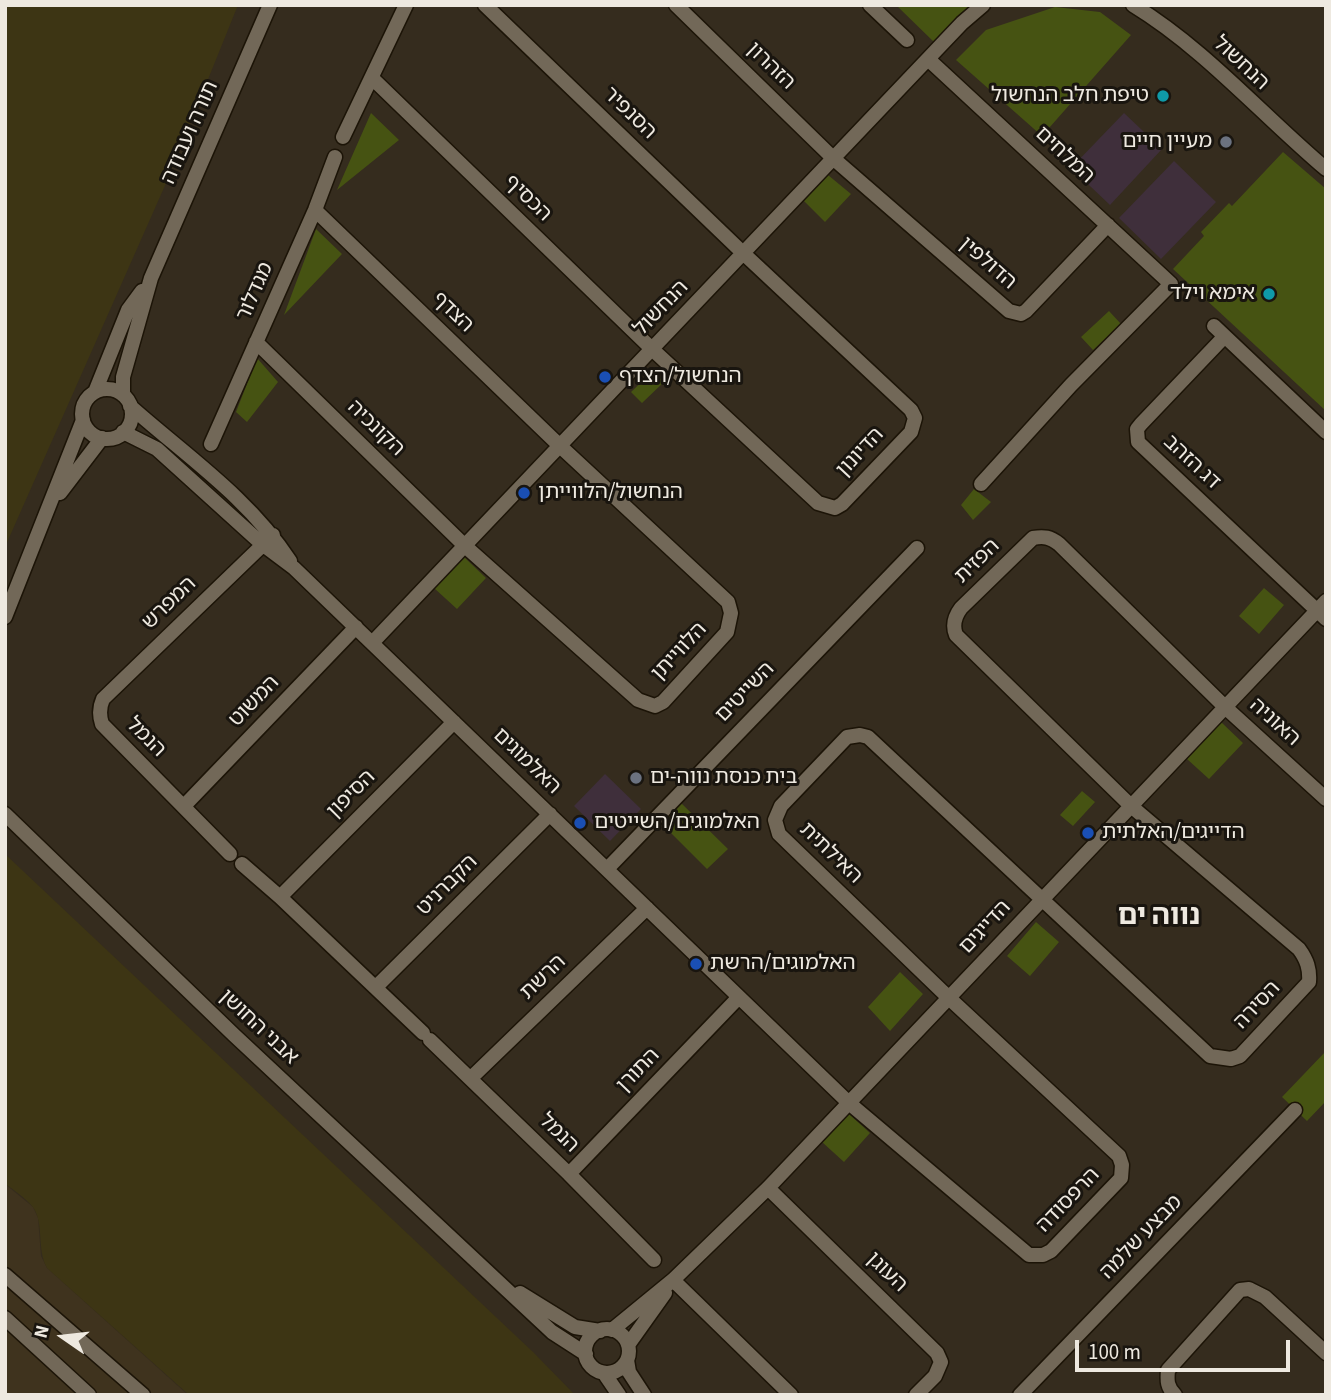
<!DOCTYPE html>
<html>
<head>
<meta charset="utf-8">
<style>
	body { margin:0 }
	#map { position:relative; width:1331px; height:1400px; overflow:hidden; background:#352c1e; font-family:"Source Sans 3",sans-serif }
	canvas { display:block }
	.frame { position:absolute; inset:0; border:7px solid #eee9e0; pointer-events:none }
	.north { position:absolute; left:28px; top:1302px; width:70px; height:70px; -webkit-text-stroke:5px #19150f; paint-order:stroke; rotate:284deg; font-size:19px; font-weight:700; line-height:28px; text-align:center; color:#eee9e0 }
	.north::after { content:''; display:block; margin:auto; width:24px; height:32px; background:#eee9e0; clip-path:polygon(50% 0,100% 100%,50% 72%,0 100%) }
	.scale { position:absolute; left:1075px; top:1340px; width:215px; height:32px; box-sizing:border-box; border:4px solid #eee9e0; border-top:0; padding-left:9px; font-size:21px; line-height:24px; white-space:nowrap; color:#eee9e0; -webkit-text-stroke:5px #19150f; paint-order:stroke }
</style>
</head>
<body>
<div id="map">
<canvas width="1331" height="1400"></canvas>
<div class="frame"></div>
<div class="north">N</div>
<div class="scale">100 m</div>
</div>
<script>
const c = document.querySelector('canvas').getContext('2d');
c.lineJoin = 'round';
function paint(path, color) { c.fillStyle = color; c.fill(path, 'evenodd'); }
function trace(path, color, width, dash) { c.strokeStyle = color; c.lineWidth = width; c.lineCap = dash ? 'butt' : 'round'; c.setLineDash(dash || []); c.stroke(path); }
function label(font, color, halo, rows, align = 'center') {
  c.font = font + ' "Source Sans 3","Noto Sans Hebrew",sans-serif'; c.lineWidth = 6; c.setLineDash([]); c.textBaseline = 'middle'; c.strokeStyle = halo; c.fillStyle = color; for (const [text, x, y, turn = 0] of rows) {
    c.save(); c.translate(x, y); c.rotate((+turn || 0) * Math.PI / 180); c.textAlign = isNaN(turn) ? turn : align; if (halo) c.strokeText(text, 0, 0); c.fillText(text, 0, 0); c.restore();
  }
}
paint(new Path2D(`
	M1124,113L1162,149L1110,205L1071,168Z
	M1174,161L1216,202L1161,259L1119,218Z
	M605,774L641,809L610,841L574,806Z`), '#3f2f3b');
paint(new Path2D(`
	M5,1184L33,1207L38,1218L41,1256L47,1268L188,1395H5Z`), '#3f331e');
paint(new Path2D(`
	M896,5H971L935,43Z
	M1055,7L1100,12L1131,35L1042,136L956,60L986,30Z
	M371,113L399,140L337,190Z
	M1283,152L1326,189V411L1173,269L1204,236L1201,232L1229,203L1232,206Z
	M828,175L851,194L825,222L803,200Z
	M316,229L342,254L284,315Z
	M1109,311L1121,324L1093,350L1081,337Z
	M257,358L278,382L247,422L236,412Z
	M653,371L664,382L642,403L631,392Z
	M974,489L991,502L973,520L961,505Z
	M464,557L486,578L457,609L434,588Z
	M1264,588L1284,605L1259,634L1239,616Z
	M1221,722L1243,743L1209,779L1187,759Z
	M1082,791L1095,802L1073,826L1060,815Z
	M679,801L728,849L707,869L659,821Z
	M1036,922L1059,942L1030,976L1007,956Z
	M900,972L923,994L890,1031L868,1007Z
	M1326,1051V1101L1307,1121L1282,1097Z
	M848,1113L870,1133L844,1162L822,1142Z`), '#465312');
paint(new Path2D(`
	M5,5H238L167,181L5,547Z
	M5,854L533,1352L575,1395H189L47,1268C36,1248 45,1222 32,1206C25,1198 14,1190 5,1184Z`), '#3d3514');
const minor = new Path2D(`
	M676,5L834,159L1009,311L1021,314L1026,311L1108,225
	M870,5L907,40
	M1133,5C1205,49 1262,115 1326,169
	M928,59L1171,284L1071,385L981,484
	M372,78L652,349L818,503L835,508L842,504L911,432L915,418L911,410L743,253L485,5
	M343,137L406,5
	M1214,326L1326,432
	M1224,337L1141,424L1137,429L1138,442L1326,619
	M256,342L465,546L638,700L655,706L663,702L727,632L731,613L728,602L560,446L315,210
	M82 414a25 25 0 1 1 50 0a25 25 0 1 1-50 0Z
	M95,392L128,310L142,291
	M123,395V377L151,278L270,5
	M130,406C185,455 249,498 290,561
	M123,432L157,449L262,544L294,568L849,1103L1029,1255H1043L1051,1251L1121,1178L1122,1165L1119,1156L949,998L779,834L775,820L781,806L847,737L860,735L868,737L1210,1056L1231,1059L1240,1056L1309,982C1310,969 1307,960 1299,949L1131,806L956,635C952,625 955,616 961,608L1033,538C1044,536 1050,537 1059,544L1225,707L1326,799
	M211,444L315,210L335,157
	M60,493L102,438
	M5,617L83,420
	M372,643L962,23L983,5
	M184,806L356,627
	M5,814L234,1035L552,1332L586,1354
	M230,854L102,724C99,715 99,708 103,699L273,535
	M242,864L280,897L423,1033
	M607,869L917,548
	M280,897L454,722
	M376,987L550,814
	M430,1040L569,1174L654,1260
	M471,1078L647,908
	M569,1174L739,997
	M768,1188L937,1353L941,1362L935,1376L916,1395
	M5,1275L143,1395
	M673,1280L791,1395
	M520,1293L575,1327L600,1331
	M5,1318L89,1395
	M585 1351a22 22 0 1 1 44 0a22 22 0 1 1-44 0Z
	M612,1330L673,1280L768,1188L1326,601
	M628,1345L665,1293
	M627,1360L629,1372L644,1395
	M604,1373L619,1395
	M1020,1395L1295,1110
	M1175,1395C1167,1387 1167,1381 1168,1370L1240,1290L1249,1289L1265,1297L1326,1353`);
trace(minor, '#1c1407', 17);
trace(minor, '#726858', 14);
for (const [x, y, r, color] of [
	[1163,96,7,"#0f9aa8"],
	[1226,142,7,"#6b7280"],
	[1269,294,7,"#0f9aa8"],
	[605,377,7,"#1a4fb4"],
	[524,493,7,"#1a4fb4"],
	[636,778,7,"#6b7280"],
	[580,823,7,"#1a4fb4"],
	[1088,833,7,"#1a4fb4"],
	[696,964,7,"#1a4fb4"]
]) { const dot = new Path2D(); dot.arc(x, y, r, 0, 2 * Math.PI); c.fillStyle = color; c.fill(dot); trace(dot, '#19150f', 2.5); }
label('21px', '#eee9e0', '#19150f', [
	["הנחשול",1240,64,43],
	["הזהרון",770,67,44],
	["הסנפיר",629,114,44],
	["תורה ועבודה",191,133,-66],
	["המלחים",1064,156,43],
	["הכסיף",527,199,44],
	["הדולפין",987,264,41],
	["מגדלור",256,292,-66],
	["הנחשול",662,309,-46],
	["הצדף",452,313,44],
	["הקונכיה",375,429,44],
	["הדיונון",861,453,-47],
	["דג הזהב",1191,463,43],
	["הפזית",978,562,-44],
	["המפרש",170,604,-44],
	["הלווייתן",680,652,-47],
	["השייטים",746,693,-46],
	["המשוט",255,702,-46],
	["האוניה",1274,723,42],
	["הנמל",145,738,45],
	["האלמוגים",526,762,44],
	["הסיפון",352,795,-45],
	["האילתית",830,854,44],
	["הקברניט",448,886,-45],
	["הדייגים",986,928,-47],
	["הרשת",544,978,-44],
	["הסירה",1258,1006,-47],
	["אבני החושן",258,1028,43],
	["התורן",639,1071,-46],
	["הנמל",558,1134,44],
	["הרפסודה",1069,1201,-46],
	["מבצע שלמה",1142,1238,-46],
	["העוגן",886,1273,44]
]);
label('21px', '#eee9e0', '#19150f', [
	["טיפת חלב הנחשול",1149,96,"right"],
	["מעיין חיים",1212,142,"right"],
	["אימא וילד",1255,294,"right"],
	["הנחשול/הצדף",619,377],
	["הנחשול/הלווייתן",538,493],
	["בית כנסת נווה-ים",650,778],
	["האלמוגים/השייטים",594,823],
	["הדייגים/האלתית",1102,833],
	["האלמוגים/הרשת",710,964]
], 'left');
label('bold 28px', '#eee9e0', '#19150f', [
	["נווה ים",1159,918]
]);
</script>
</body>
</html>
